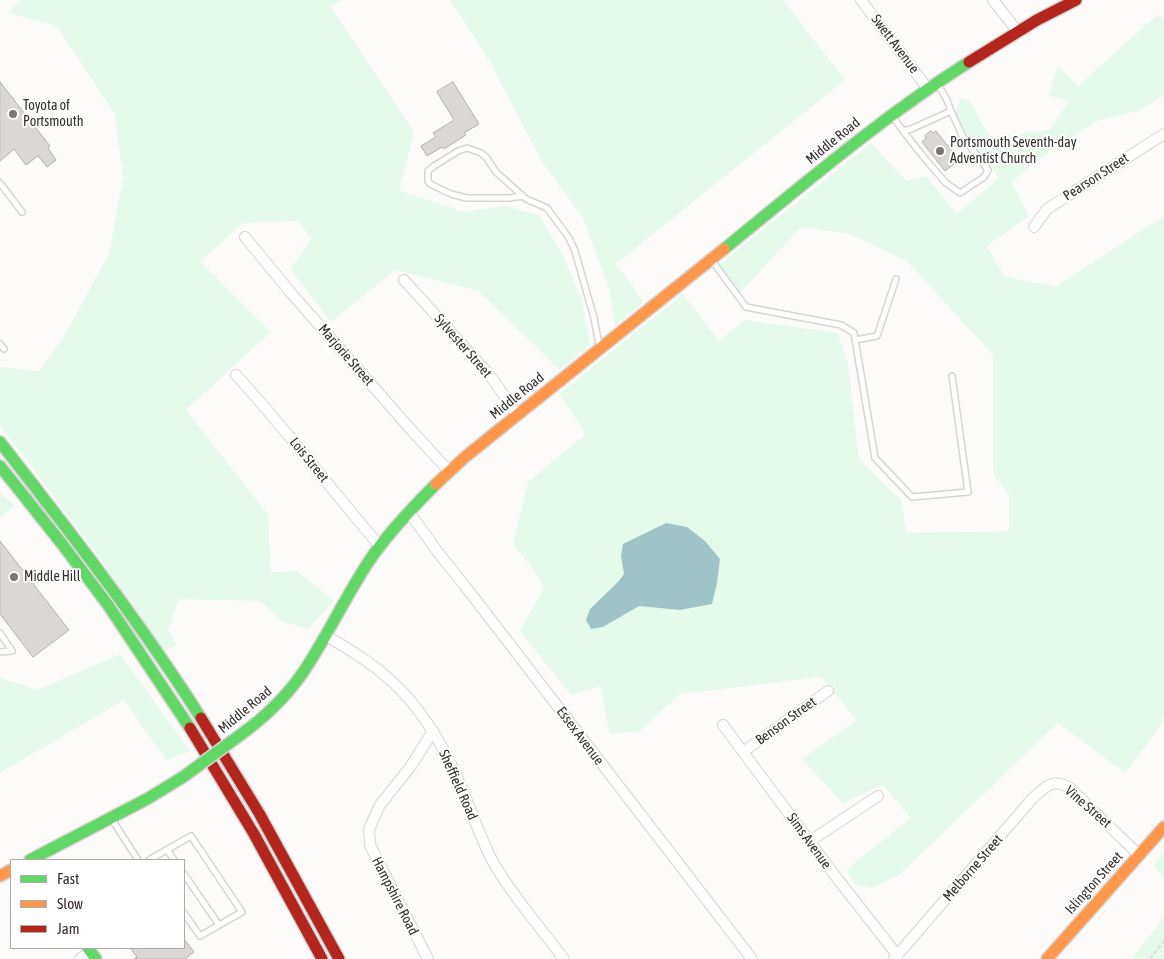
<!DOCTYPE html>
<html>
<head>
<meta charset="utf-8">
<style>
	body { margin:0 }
	#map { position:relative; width:1164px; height:959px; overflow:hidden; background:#fdfbfa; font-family:"Asap Condensed",sans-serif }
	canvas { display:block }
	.legend { position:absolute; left:10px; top:859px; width:175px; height:90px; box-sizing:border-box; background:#fff; border:1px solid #aeabab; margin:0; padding:6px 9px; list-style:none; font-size:15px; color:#352e2c }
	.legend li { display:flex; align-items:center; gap:10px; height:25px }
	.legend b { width:25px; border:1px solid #aeabab }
</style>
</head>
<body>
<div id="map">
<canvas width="1164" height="959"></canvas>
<ul class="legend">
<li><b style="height:6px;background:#63d668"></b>Fast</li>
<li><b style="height:6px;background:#ff974d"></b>Slow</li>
<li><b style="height:6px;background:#b3261e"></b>Jam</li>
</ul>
</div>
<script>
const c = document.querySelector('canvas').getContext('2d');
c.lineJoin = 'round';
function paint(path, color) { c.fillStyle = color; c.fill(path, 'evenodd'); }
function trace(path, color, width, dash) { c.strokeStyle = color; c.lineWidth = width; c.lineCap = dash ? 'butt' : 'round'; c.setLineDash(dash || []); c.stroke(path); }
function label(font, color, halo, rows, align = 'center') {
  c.font = font + ' "Asap Condensed",sans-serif'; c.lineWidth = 4; c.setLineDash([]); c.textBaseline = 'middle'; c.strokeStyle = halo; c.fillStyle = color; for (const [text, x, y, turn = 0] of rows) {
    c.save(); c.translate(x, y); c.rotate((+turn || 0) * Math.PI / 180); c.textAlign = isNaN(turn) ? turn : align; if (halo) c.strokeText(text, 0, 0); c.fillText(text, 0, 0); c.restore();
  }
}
paint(new Path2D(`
	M20,0H343L330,6L414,132L399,190L463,212L505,206L539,215L563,255L582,301L590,345L560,370L478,291L395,270L331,322L290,269L312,239L298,221L243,223L200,262L271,332L186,410L268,515L271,572L296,571L334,601L308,629L283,622L260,601L179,599L168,630L177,645L165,651L105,566L34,470L0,426V367L40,371L66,333L109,254L123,178L115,115L57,26L8,13Z
	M450,0H783L845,80L616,264L644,302L615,326L609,288L583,218L541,160L489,60Z
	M1158,14L1164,19V95L1138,111L1099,120L1048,152L1012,182L1029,216L987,246L1004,276L1055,287L1164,216V715L1160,727L1125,773L1058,723L900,874L872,888L855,885L847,869L911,818L883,785L843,803L802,759L857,720L821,677L680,694L640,731L610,734L600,686L571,695L520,631L544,588L532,568L513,544L528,482L586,434L559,394L683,294L719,341L745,320L838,333L848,364L859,458L895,495L902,500L906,533L1009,531V495L993,474V355L908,262L850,234L801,227L740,293L712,270L871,143L906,181L926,176L957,214L999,178L954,117L961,98L969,100L990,137L1049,130L1069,101L1049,95L1058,66L1078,86ZM624,574L680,610L639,606L603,627L618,582Z
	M0,492L15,506L0,517Z
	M120,654L190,751L166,760L124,700L0,773V678L38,690Z
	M1164,852V878L1153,865Z
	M1164,918V959H1131Z`), '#e5faeb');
paint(new Path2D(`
	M666,523L687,527L705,541L720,559L717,583L712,604L680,610L639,606L603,627L591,629L586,620L590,609L618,582L624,574L621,556L623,544Z`), '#9ec4c8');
const building = new Path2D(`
	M0,82L50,146L48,148L56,160L47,167L38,156L26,165L14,149L0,161Z
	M453,82L479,124L464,133L466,135L444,149L442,147L427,156L421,146L436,137L433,133L454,120L437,92Z
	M931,131L933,133L936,131L959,160L945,171L922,142L926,138L925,136Z
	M0,541L69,630L33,657L0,614Z
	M184,939L194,952L185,959H134L137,957L130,948H184Z`);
paint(building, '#dad7d4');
trace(building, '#b2b0ad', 1);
const lane = new Path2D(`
	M893,117L903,131L911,129L951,111
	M903,131L926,160L946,183L960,193L984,177L988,170L963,137L951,111L947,100L937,83
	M0,183L22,212
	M523,196L509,198H467L451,194L430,184L428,181V171L434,166L458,151L467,148L473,150L481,153L486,157L496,172L526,199L547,208L569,238L575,251L594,318L599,345
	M713,262L746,307L841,325L854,333L875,458L912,497L968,492L952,376
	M855,340L877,336L896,279
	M0,344L4,349
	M0,633L12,651L0,652
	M111,818L138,860
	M167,850L174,860
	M149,860L191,836L242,912L200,936L184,913
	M184,874L219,925`);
const street = new Path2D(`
	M861,0L928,89
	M993,0L1018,32
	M1034,227L1047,209L1164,134
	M245,237L291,293L413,432L449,471
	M404,280L487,372L499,388L517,415
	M236,375C287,430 331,490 380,546
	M409,512L440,555L465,586L752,959
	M325,635C347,648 369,661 388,678C417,702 442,743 457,777C470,806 479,836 494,864C514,898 541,928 564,959
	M723,725L833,873L897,955
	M743,752L828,691
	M810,841L878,796
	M80,959L90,952
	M428,959L370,845L369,829L380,805L411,766L433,731
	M894,959L1032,799C1046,786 1052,778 1070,788L1139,855`);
const fast = new Path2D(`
	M724,249C804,184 882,117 969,62
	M0,442C70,532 140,622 201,718
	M0,466L62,544L108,605L190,728
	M247,730C272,711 295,687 311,660C331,628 348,593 369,561C388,533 412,508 436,484
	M30,860L147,799L183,777
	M88,948L96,959`);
const slow = new Path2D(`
	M436,484L465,457L724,249
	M0,876L11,870
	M1047,959L1164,827`);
const jam = new Path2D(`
	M969,62L1037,20L1076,0
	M201,718L259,813L339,959
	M190,728L254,834L322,959`);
trace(lane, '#d8d4d2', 8);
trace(street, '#d8d4d2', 12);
trace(fast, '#d8d4d2', 14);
trace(slow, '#d8d4d2', 14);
trace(jam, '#d8d4d2', 14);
trace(new Path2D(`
	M1150,959L1164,941`), '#dcdbdb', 2, [4, 2.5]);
trace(lane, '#fffefe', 5);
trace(street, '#fffefe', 10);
trace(fast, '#63d668', 11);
trace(slow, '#ff974d', 11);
trace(jam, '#b3261e', 11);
const fastBridge = new Path2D(`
	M183,777L247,730`);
trace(fastBridge, '#d8d4d2', 14, []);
trace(fastBridge, '#63d668', 11);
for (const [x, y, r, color] of [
	[13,114,5,"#7b7674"],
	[940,151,5,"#7b7674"],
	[14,577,5,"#7b7674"]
]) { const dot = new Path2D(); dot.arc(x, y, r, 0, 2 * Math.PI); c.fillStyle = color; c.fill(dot); trace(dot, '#fff', 2); }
label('14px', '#352e2c', '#fff', [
	["Swett Avenue",895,44,53],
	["Middle Road",833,141,-39],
	["Pearson Street",1096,177,-33],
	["Sylvester Street",463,346,49],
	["Marjorie Street",346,355,49],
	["Middle Road",517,396,-39],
	["Lois Street",309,460,51],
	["Middle Road",245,710,-40],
	["Benson Street",786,721,-36],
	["Essex Avenue",580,736,53],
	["Sheffield Road",458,785,66],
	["Vine Street",1088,807,41],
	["Sims Avenue",809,841,54],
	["Melborne Street",973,868,-49],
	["Islington Street",1094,883,-48],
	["Hampshire Road",395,896,63]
]);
label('14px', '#352e2c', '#fff', [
	["Toyota of",23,106],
	["Portsmouth",23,122],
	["Portsmouth Seventh-day",950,143],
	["Adventist Church",950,159],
	["Middle Hill",24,577]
], 'left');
</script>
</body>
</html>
